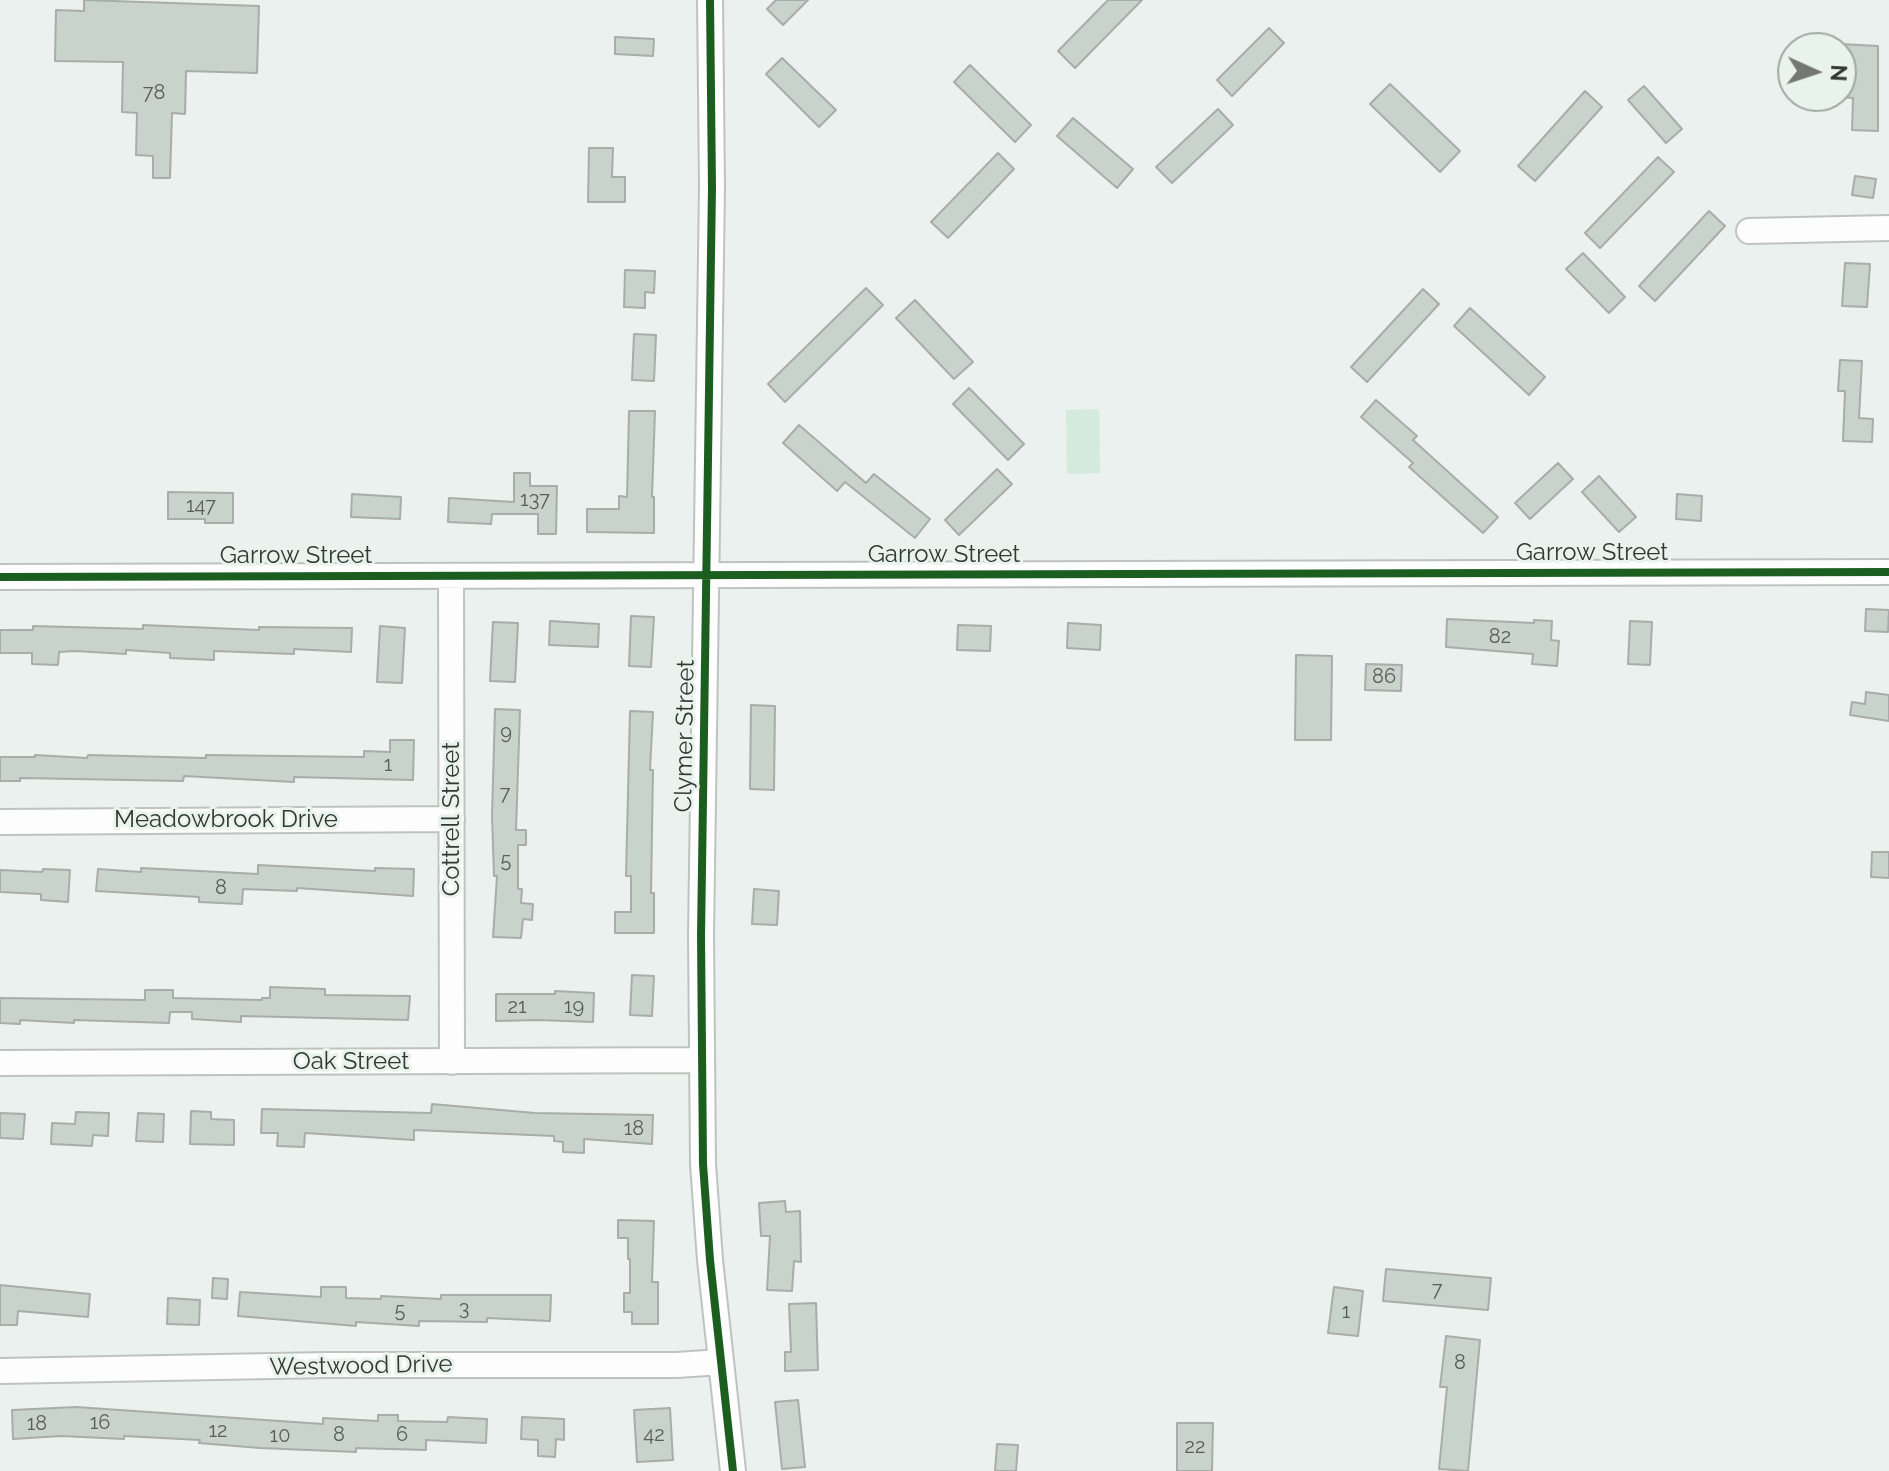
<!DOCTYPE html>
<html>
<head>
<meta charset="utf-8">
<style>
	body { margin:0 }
	#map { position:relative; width:1889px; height:1471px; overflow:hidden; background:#ebf1ee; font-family:Raleway,sans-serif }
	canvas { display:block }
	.north { position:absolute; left:1777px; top:32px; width:80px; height:80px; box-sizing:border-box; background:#e9f3ed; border:2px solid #a0a8a3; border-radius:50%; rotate:93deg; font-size:22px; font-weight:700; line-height:32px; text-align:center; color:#333734 }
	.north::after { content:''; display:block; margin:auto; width:28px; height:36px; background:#737875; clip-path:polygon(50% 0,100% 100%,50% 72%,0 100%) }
</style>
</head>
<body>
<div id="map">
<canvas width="1889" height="1471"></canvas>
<div class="north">N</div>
</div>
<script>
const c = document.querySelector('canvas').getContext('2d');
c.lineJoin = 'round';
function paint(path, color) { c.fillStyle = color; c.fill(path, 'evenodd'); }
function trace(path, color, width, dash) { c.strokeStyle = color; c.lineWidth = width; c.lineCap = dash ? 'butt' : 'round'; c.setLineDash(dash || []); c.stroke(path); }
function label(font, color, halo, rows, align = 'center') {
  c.font = font + ' Raleway,sans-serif'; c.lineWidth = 6; c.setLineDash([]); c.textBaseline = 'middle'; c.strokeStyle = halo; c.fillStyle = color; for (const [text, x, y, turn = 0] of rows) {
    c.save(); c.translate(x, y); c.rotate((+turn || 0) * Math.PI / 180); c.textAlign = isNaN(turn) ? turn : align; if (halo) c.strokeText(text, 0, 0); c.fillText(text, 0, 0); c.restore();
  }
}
paint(new Path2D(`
	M1099,409L1100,473L1067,474L1066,410Z`), '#d4eadc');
const building = new Path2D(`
	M84,0L259,6L257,73L186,71L185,114L172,113L170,178H153V156L136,155L137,113L122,112L123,62L55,61L56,10L84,11Z
	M776,0H808L783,25L767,9Z
	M1108,0H1142L1075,68L1058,51Z
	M1269,28L1284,43L1232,96L1217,80Z
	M615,37L654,39L653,56L615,54Z
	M1841,44L1878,46V131L1852,130L1853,98L1841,97Z
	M782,58L836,110L819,127L766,74Z
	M970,65L1031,125L1015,142L954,82Z
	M1390,84L1460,151L1440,172L1370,104Z
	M1644,86L1682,129L1666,143L1628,100Z
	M1585,91L1602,107L1535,181L1518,166Z
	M1218,109L1233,125L1172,183L1156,167Z
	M1073,118L1133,169L1117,188L1057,136Z
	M589,148H613L612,177H625V202H588Z
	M998,153L1014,169L948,238L931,222Z
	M1658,157L1674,172L1600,248L1585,233Z
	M1855,176L1876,179L1873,198L1852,195Z
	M1709,211L1725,226L1655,301L1639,286Z
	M1583,253L1625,297L1609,313L1566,269Z
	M1845,263L1870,264L1867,307L1842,306Z
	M625,270L655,271L654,293L645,292V308L624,307Z
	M866,288L883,305L785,402L768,384Z
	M1423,289L1439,304L1367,382L1351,367Z
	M915,300L973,362L954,379L896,318Z
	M1470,308L1545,377L1529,395L1454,326Z
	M634,334L656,335L654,381L632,380Z
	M1840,360L1862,361L1859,418L1873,419L1872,442L1843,441L1845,391H1838Z
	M969,388L1024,444L1008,460L953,404Z
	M1376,400L1417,436L1413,440L1498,517L1483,533L1409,467L1413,463L1361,417Z
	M629,411H655L652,497H654V533L587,532V509H619V496L627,497Z
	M799,425L866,483L874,474L930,519L915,538L845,482L837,491L783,443Z
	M1558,463L1573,479L1530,519L1515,503Z
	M997,469L1012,484L959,535L945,520Z
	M514,473H530V486H557L556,534H538V514H492L491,524L448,522L449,498L514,502Z
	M1599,476L1636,517L1619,532L1582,492Z
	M168,492L233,493V523H205V519H168Z
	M352,494L401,497L400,519L351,517Z
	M1677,494L1702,496L1701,521L1676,519Z
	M1866,609L1889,610L1888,632L1865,631Z
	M631,616L654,617L651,667L629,666Z
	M1447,619L1534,623V620L1552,621L1551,640L1559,641L1557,666L1532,664L1533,654L1446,647Z
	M550,621L599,624L598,647L549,645Z
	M1630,621L1652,622L1650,665L1628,664Z
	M493,622L518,623L515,682L490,681Z
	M1068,623L1101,625L1100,650L1067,648Z
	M143,625L259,630V627L352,628L351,652L294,649V654L214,651V660L170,658V653L126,650V654L75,651L59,652L58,665L32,664V653H0V630H33V626L143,629Z
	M958,625L991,626L990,651L957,650Z
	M380,626L405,628L402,683L377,682Z
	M1296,655L1332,656L1331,740H1295Z
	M1366,664L1402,665L1401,691L1365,690Z
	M1866,692L1889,695V721L1850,715L1852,702L1865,704Z
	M751,705L775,706L774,790L750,789Z
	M495,709L520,710L516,830H526V845H518V889H522L521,903L533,904L532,920L523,919L521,938L493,937L497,876H494L492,816Z
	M630,711L653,712L650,770H653L651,893H654V933H615V912H631V876H626Z
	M390,740H414L413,780L294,777V782L184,776L183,781L20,778V781H0V757H35V755L87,758L88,755L206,758V755L364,757V751L390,752Z
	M1872,852H1889V878L1871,877Z
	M258,865L375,871V868L414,869L413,896L297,888V891L243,889L242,904L199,902V897L96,891L98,869L141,872V868L258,874Z
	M43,869L70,870L68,902L41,900V894L0,892V870L42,872Z
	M754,889L779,891L777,925L752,924Z
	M632,975L654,976L652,1016L630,1015Z
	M270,987L325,989V995L410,996L408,1020L241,1016V1022L192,1019V1012H170L169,1023L74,1020V1023L20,1020V1024L0,1023V998L145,1000V990H173V998L262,1000V998H270Z
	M555,991L594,993L593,1022L538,1020L496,1021V994H555Z
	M432,1104L535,1113L653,1115L652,1144L584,1139V1153L563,1152V1142L554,1141V1136L414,1130V1140L305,1133L304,1147L277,1146L278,1133H261L262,1109L431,1113Z
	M191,1111L211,1112V1119L234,1120V1145L190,1144Z
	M76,1112L109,1113L108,1136L93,1135L92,1146L51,1144L52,1123L75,1124Z
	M0,1113L25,1114L23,1139L0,1138Z
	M138,1113L164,1114L163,1142L136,1141Z
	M785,1201L786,1212L800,1211L801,1262L794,1261L792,1291L767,1290L770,1236H761L759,1203Z
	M618,1220L654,1221L652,1282H658V1324H632V1312H624V1293H630V1259H628V1238H618Z
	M1386,1269L1491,1278L1488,1310L1383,1301Z
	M213,1278L228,1279L227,1299L212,1298Z
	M0,1285L90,1294L88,1317L18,1311L17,1325H0Z
	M321,1287H346V1298L381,1299V1296L441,1299V1295H551L550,1321L487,1318V1322L419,1321V1326L356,1322V1326L238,1316L240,1292L321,1297Z
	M1334,1287L1363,1291L1358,1336L1328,1333Z
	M168,1298L200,1300L199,1325L167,1324Z
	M816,1303L818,1370L785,1371V1352H791L789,1304Z
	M1446,1336L1480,1340L1468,1471L1439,1469L1447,1387H1440Z
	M798,1400L805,1467L782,1469L775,1402Z
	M76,1407L323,1424V1418L378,1421V1415H398V1421L447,1422L448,1417L487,1419L486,1443L426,1440V1450L356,1448V1452L260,1448L199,1443L200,1440L124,1436V1439L61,1436L13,1439L12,1410Z
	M670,1408L673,1460L637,1462L634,1410Z
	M522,1417L564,1419V1440L556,1439L555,1457L538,1456V1440L521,1439Z
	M1177,1423H1213L1212,1471H1177Z
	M997,1444L1018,1445L1016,1471H995Z`);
paint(building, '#c8d3cc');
trace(building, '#a8acaa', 2);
const minor = new Path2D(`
	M710,0L712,187L701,935L703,1164L710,1260L733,1471
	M1749,231L1889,228
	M451,576L452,1062
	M0,577L1889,572
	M0,822L452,819
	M0,1063L702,1060
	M0,1371L327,1365H677L721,1362`);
trace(minor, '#bec3c0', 28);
trace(minor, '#fcfdfc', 24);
trace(new Path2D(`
	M710,0L712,187L701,935L703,1164L710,1260L733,1471
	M0,577L1889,572`), '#1b5e20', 8);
label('20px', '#585e5a', null, [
	["78",154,93],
	["137",535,500],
	["147",201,506],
	["82",1500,637],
	["86",1384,677],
	["9",506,733],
	["1",388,765],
	["7",505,794],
	["5",506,861],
	["8",221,888],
	["21",517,1007],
	["19",574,1007],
	["18",634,1129],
	["7",1437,1290],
	["3",464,1309],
	["5",400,1311],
	["1",1346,1312],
	["8",1460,1363],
	["16",100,1423],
	["18",37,1424],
	["12",218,1431],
	["8",339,1435],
	["6",402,1435],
	["42",654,1435],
	["10",280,1436],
	["22",1195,1447]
]);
label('24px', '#333734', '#e9f3ed', [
	["Garrow Street",1592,553],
	["Garrow Street",944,555],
	["Garrow Street",296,556],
	["Clymer Street",685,736,-89],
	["Cottrell Street",452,819,-90],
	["Meadowbrook Drive",226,820],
	["Oak Street",351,1062],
	["Westwood Drive",361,1366,-1]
]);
</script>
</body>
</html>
